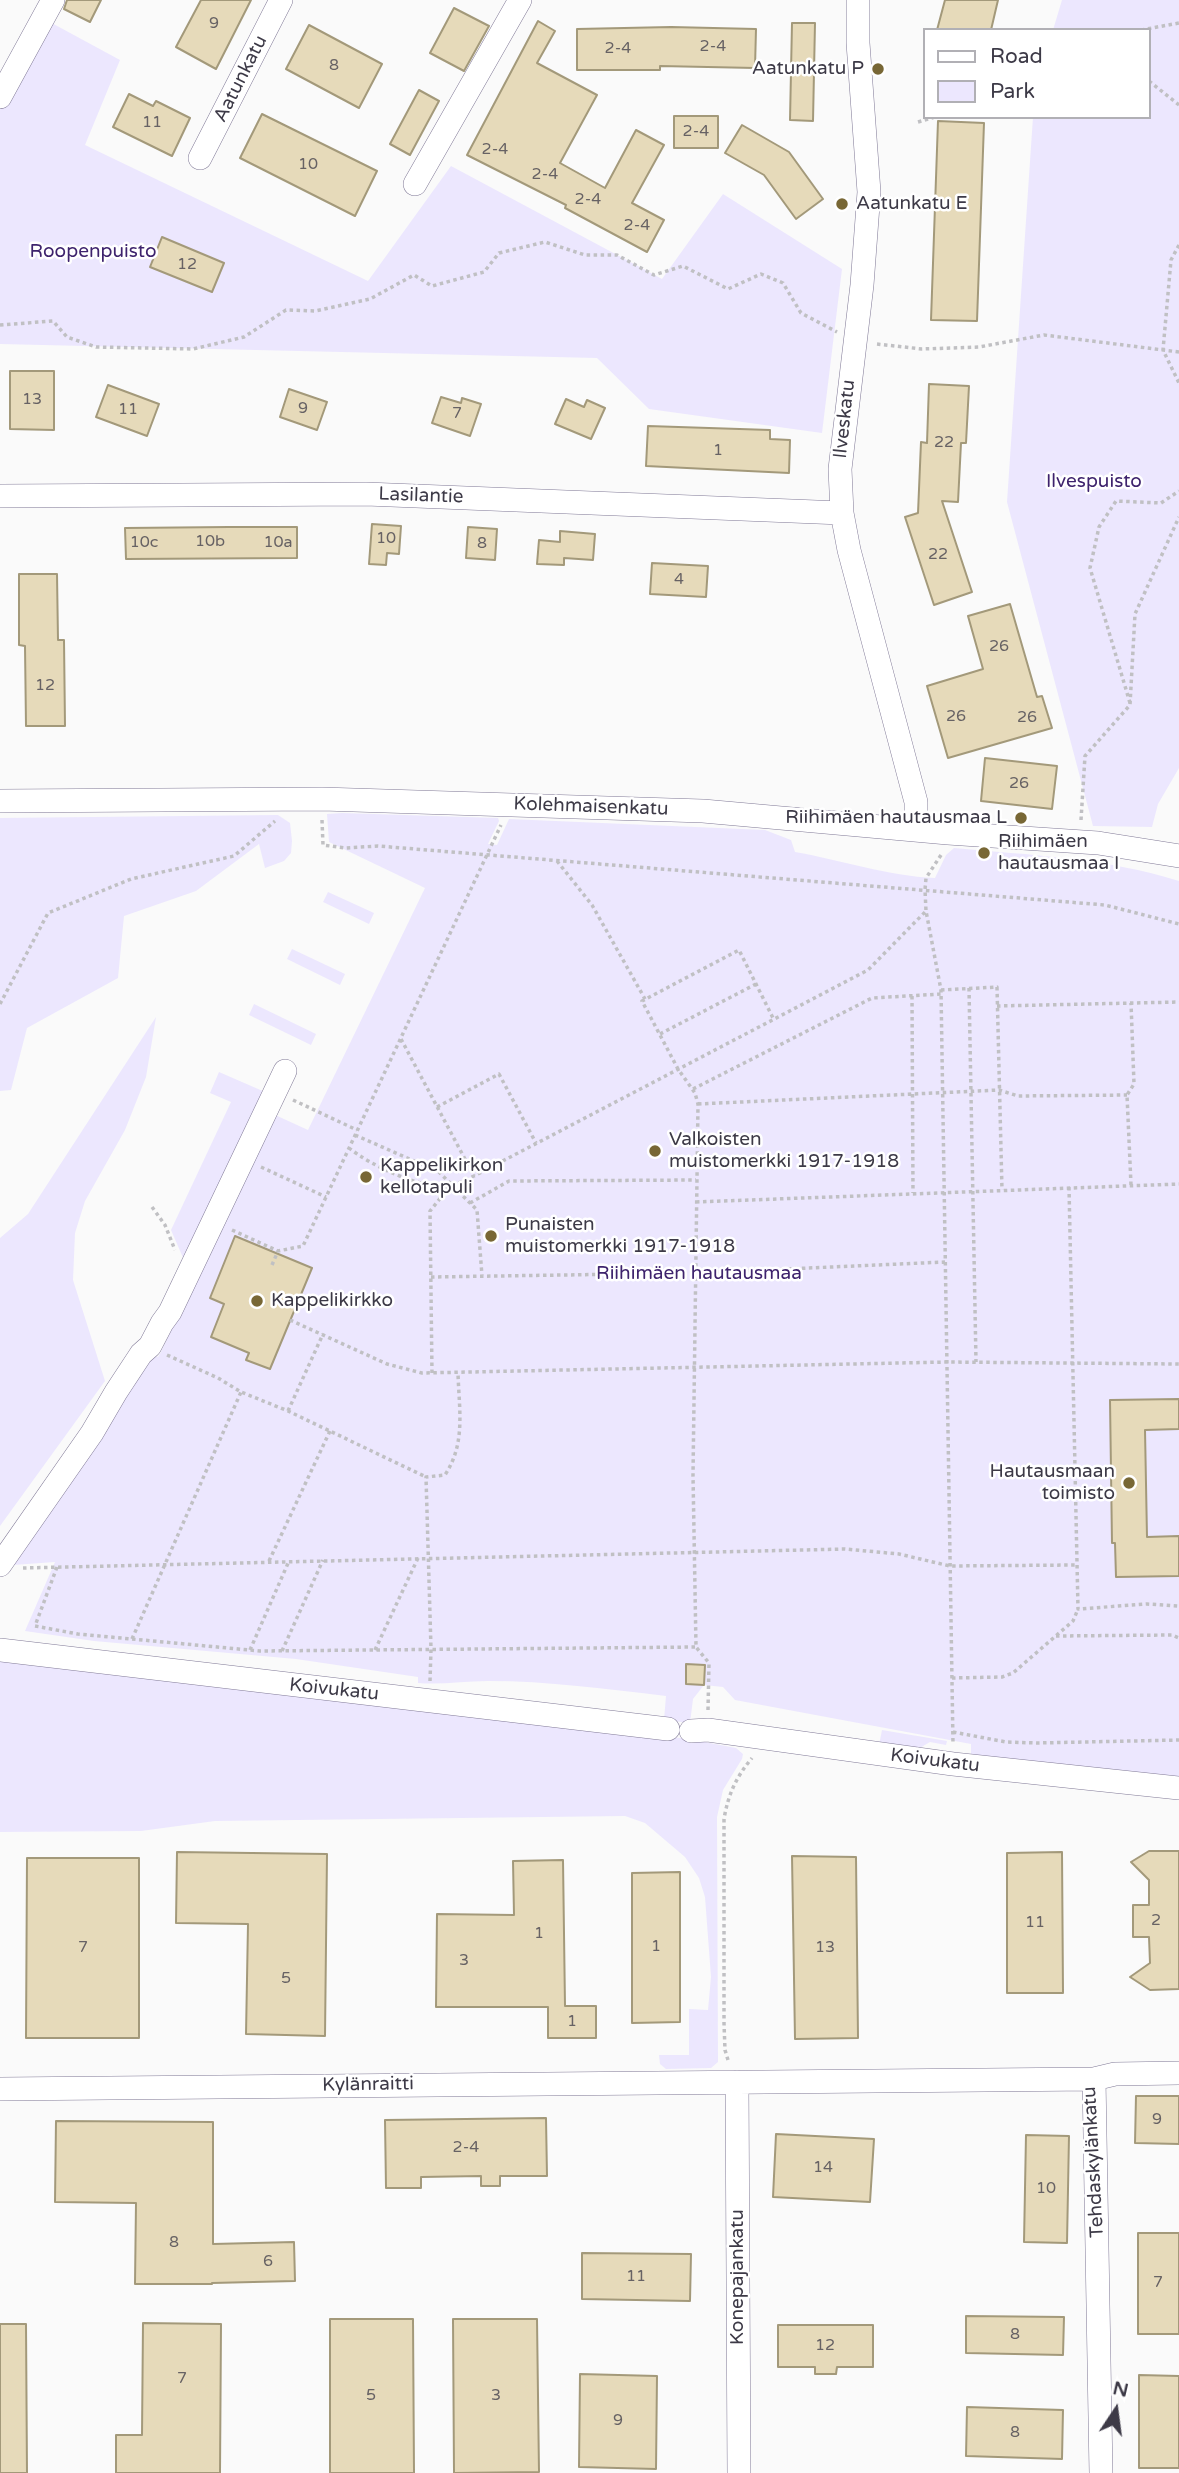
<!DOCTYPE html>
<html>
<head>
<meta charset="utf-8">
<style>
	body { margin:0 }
	#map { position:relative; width:1179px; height:2473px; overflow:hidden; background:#fafafa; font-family:"Varela Round",sans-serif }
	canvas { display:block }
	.legend { position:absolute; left:923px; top:28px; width:228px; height:91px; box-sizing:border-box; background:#fff; border:2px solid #b1b0b5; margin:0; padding:9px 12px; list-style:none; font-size:21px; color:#3d3a47 }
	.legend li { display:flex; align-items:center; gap:14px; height:35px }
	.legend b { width:35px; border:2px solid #b1b0b5 }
	.north { position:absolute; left:1081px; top:2375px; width:70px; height:70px; -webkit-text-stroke:5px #fff; paint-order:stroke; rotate:13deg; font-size:19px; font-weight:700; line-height:28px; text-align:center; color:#3d3a47 }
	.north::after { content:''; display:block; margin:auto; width:24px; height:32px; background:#3d3a47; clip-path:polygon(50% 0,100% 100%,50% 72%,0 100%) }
</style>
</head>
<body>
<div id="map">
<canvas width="1179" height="2473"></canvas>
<ul class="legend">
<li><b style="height:9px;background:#fff"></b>Road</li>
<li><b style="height:19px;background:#ece7fe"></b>Park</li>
</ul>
<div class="north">N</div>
</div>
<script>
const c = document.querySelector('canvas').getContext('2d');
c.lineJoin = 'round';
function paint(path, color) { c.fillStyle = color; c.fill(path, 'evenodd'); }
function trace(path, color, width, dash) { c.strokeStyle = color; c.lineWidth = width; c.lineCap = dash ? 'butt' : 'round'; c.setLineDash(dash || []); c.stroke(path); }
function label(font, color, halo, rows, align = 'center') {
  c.font = font + ' "Varela Round",sans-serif'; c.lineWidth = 5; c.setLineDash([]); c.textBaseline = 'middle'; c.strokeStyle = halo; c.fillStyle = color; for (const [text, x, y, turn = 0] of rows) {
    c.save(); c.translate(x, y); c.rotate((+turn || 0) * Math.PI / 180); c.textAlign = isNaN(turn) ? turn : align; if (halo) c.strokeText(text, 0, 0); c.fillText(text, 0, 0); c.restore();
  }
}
paint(new Path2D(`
	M1062,0H1179V768L1158,804L1152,827L1093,826L1007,502L1033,117H1149V30H1053Z
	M48,21L120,60L85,145L368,281L451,166L662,279L723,194L842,269L822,433L649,409L597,358L0,344V104Z
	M342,813L498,818L499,821L488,844L497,845L509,819L765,830L791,840L795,852C841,860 888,876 935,878L946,855L954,848C1029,855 1107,858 1179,881V1778L975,1756L971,1754V1744L735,1700L723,1687L704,1685L693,1699L690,1723L664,1720L666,1696C607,1689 548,1681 488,1681C464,1681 441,1685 418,1683V1677L296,1659L94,1641L25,1631L55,1562L13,1565L151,1354L158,1357L161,1352L273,1114L308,1130L425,888L329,842L327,814Z
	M278,815L290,823L292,841L291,853L284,861L265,868L259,844L196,891L124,916L118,978L27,1028L11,1090L0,1091V818Z
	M328,892L374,913L369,924L323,902Z
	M292,949L345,974L340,985L287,959Z
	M254,1004L316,1034L311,1045L249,1015Z
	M156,1017L146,1077L125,1130L85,1201L75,1233L73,1280L105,1381L0,1526V1238L28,1214Z
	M219,1072L265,1092L184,1260L171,1230L231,1102L210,1093Z
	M0,1660L97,1673L689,1739L736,1748L743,1754L742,1759L723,1790L717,1817L718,2062L711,2068L666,2069L660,2064L659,2055H689V2009L708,2010L711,1977L705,1897L699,1878L685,1857L645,1823L625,1816L215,1821L141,1831L0,1832Z
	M882,1730L947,1741L946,1745L930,1742L918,1749L879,1745Z`), '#ece7fe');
const building = new Path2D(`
	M67,0H101L90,22L64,9Z
	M201,0H251L216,69L176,47Z
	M945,0H998L991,30H937Z
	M454,8L489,26L464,71L430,53Z
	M538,21L555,31L537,63L597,95L560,163L605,188L636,130L664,145L632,203L664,220L647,252L565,208L566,205L467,155Z
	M792,23H815L813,121L790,120Z
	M309,25L382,64L359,108L286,69Z
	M671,27L756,29L755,68L660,66V70H577V29Z
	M419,90L439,101L410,155L390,144Z
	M129,94L153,106L156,101L190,118L172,156L113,127Z
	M262,114L377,171L355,216L240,158Z
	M674,116H718V148H674Z
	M938,121L984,123L977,321L931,320Z
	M742,125L789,152L823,199L796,219L764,175L725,153Z
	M162,237L224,263L212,292L150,267Z
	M10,371H54V430L10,429Z
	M929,384L969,386L966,443H961L958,502L942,501L972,592L934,605L905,517L918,513L921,442L927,443Z
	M108,385L159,404L147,436L96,417Z
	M289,389L327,402L317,430L280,417Z
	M441,397L461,403L462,398L481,404L470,436L432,423Z
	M566,399L584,407L587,400L605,408L591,439L555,424Z
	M648,426L770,430V439L790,440L789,473L646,466Z
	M372,524L401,526L399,554L387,553L386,565L369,564Z
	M229,527H297V558L126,559L125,528Z
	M468,527L497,529L495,560L466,558Z
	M560,531L595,534L593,560L564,558V565L537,564L539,540L560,542Z
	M652,563L708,566L706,597L650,594Z
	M19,574H57L58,640H64L65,726H26L25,646L19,645Z
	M1010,604L1037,697L1042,696L1052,728L948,758L927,686L983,669L968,616Z
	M985,758L1057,766L1052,809L981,801Z
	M235,1236L312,1268L270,1369L246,1360L249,1353L211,1337L224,1304L210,1298Z
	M1179,1399V1429L1145,1430L1147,1537L1179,1536V1576L1116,1577L1115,1543H1112L1110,1400Z
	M686,1664L705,1665L704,1685L686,1684Z
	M1149,1851H1179V1989L1150,1990L1130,1977L1150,1963L1149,1937H1133V1905H1149V1880L1131,1862Z
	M177,1852L327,1854L325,2036L246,2034L248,1924L176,1923Z
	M1062,1852L1063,1993H1007V1853Z
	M792,1856L856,1857L858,2038L795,2039Z
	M27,1858H139V2038H26Z
	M563,1860L565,2006H596V2038H548V2007H436L437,1914L514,1915L513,1861Z
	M680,1872V2022L632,2023V1873Z
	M1136,2096H1179V2144L1135,2143Z
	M546,2118L547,2176H500V2186H481V2176L421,2177V2188H386L385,2120Z
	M56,2121L213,2122V2244L294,2242L295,2281L212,2283V2284H135L136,2203L55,2202Z
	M776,2134L874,2139L870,2202L773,2197Z
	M1026,2135L1069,2136L1067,2243L1024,2242Z
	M1138,2233H1179V2334H1138Z
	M582,2253L691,2254L690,2301L582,2299Z
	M966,2316L1064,2317L1063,2355L966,2353Z
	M330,2319H413L414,2473H330Z
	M453,2319H537L539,2472L454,2473Z
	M143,2323L221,2324L220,2473H116V2435H142Z
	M0,2324H26L27,2473H0Z
	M778,2325H873V2367H837L836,2374H815V2367H778Z
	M580,2374L657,2376L656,2469L579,2467Z
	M1139,2375L1179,2376V2468H1139Z
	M967,2407L1063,2410L1062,2459L966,2456Z`);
paint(building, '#e6daba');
trace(building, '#a3997a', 2);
const minor = new Path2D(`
	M858,0V43L869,192L862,285L840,469L842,513L849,550L916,802V829
	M0,97L53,0
	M200,158L281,0
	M415,184L520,0
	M0,496L366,494L842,513
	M0,801L322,799L703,811L948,833L1098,843L1179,856
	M0,1565L92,1433L116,1392L141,1354L150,1346L162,1323L170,1312L285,1071
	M0,1650L668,1729
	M691,1731L708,1730L953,1764L1179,1788
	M1094,2079L1101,2473
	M737,2082L739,2473
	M0,2089L1094,2079L1115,2074L1179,2073`);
trace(minor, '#817a97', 24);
trace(new Path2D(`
	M1141,30L1179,23
	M1149,81L1179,105
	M918,122L935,117
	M1179,245L1171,260L1163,350L1179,383
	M0,325L53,321L67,337L96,347L193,349L244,337L286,310L315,311L370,299L414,275L432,286L484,272L499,253L545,242L585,255H617L654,275L683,266L728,289L761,274L783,283L801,313L837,332
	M877,344L922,349L979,347L1044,335L1179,352
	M1130,703L1090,568L1099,527L1116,501L1161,503L1179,491
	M322,820L323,845L345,848L378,846L1105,905L1179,924
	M1081,820L1085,756L1130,705L1135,614L1179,517
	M941,855L926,878L925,890L926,911L941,990L953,1744
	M557,861L592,905L645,999
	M969,988L976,1362
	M941,990L997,987L1002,1190
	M912,996L913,1193
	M0,1004L48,913L131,879L234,856L275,821
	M997,1006L1179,1002
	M660,1034L756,984
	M401,1039L474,1176
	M693,1089L872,998L941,994
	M293,1100L357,1130
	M698,1104L999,1090L1018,1096L1127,1095
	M437,1107L499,1074L536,1143
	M355,1135L439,1172L477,1210L482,1276
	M349,1148C370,1165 425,1192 453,1185C460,1183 467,1179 474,1176L868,970L926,911
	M261,1167L326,1197
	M1131,1185L1127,1095L1134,1084L1131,1003
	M1069,1187L1078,1609L1147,1604L1179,1606
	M696,1202L1179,1184
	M470,1203L509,1181L696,1180
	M152,1207L165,1225L175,1250
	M232,1230L278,1251
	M272,1265L278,1251L303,1246L501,825
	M431,1277L695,1273L945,1262
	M290,1320L387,1364L422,1373L947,1362L1179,1364
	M167,1355L218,1378L241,1392L288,1411L426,1477
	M432,1373L430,1211L450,1186
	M288,1411L323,1334
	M269,1561L330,1431
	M57,1567L35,1626L78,1634L260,1651L696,1647
	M23,1568L845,1549L899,1554L950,1566L1076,1565
	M1056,1636L1172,1635L1179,1638
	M132,1639L241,1392
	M250,1650L289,1561
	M375,1650L418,1558
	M282,1651L323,1560
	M952,1678L1002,1677L1013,1673L1073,1621L1078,1609
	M430,1681L431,1649L426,1477L445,1475C466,1443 459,1410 458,1373
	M708,1710L709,1663L696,1647L693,1475L698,1104L695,1093L678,1069L642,1001L739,950L774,1020
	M953,1732L1006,1742L1037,1743L1179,1740
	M728,2060L725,2050L724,2023V1819C728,1795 736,1777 752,1758`), '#c0c0c3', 3.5, [3.5, 3.5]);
trace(minor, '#fff', 23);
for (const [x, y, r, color] of [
	[878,69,7,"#786735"],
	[842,204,7,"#786735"],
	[1021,818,7,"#786735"],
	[984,853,7,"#786735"],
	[655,1151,7,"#786735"],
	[366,1177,7,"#786735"],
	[491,1236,7,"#786735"],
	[257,1301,7,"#786735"],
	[1129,1483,7,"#786735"]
]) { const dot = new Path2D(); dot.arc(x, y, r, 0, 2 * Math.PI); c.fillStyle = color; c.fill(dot); trace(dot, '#fff', 2.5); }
label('16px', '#676264', null, [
	["9",214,24],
	["2-4",713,47],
	["2-4",618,49],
	["8",334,66],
	["11",152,123],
	["2-4",696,132],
	["2-4",495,150],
	["10",308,165],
	["2-4",545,175],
	["2-4",588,200],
	["2-4",637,226],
	["12",187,265],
	["13",32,400],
	["9",303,409],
	["11",128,410],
	["7",457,414],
	["22",944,443],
	["1",718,451],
	["10",386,539],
	["10b",210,542],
	["10c",144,543],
	["10a",278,543],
	["8",482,544],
	["22",938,555],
	["4",679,580],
	["26",999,647],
	["12",45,686],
	["26",956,717],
	["26",1027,718],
	["26",1019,784],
	["2",1156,1921],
	["11",1035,1923],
	["1",539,1934],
	["1",656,1947],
	["7",83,1948],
	["13",825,1948],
	["3",464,1961],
	["5",286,1979],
	["1",572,2022],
	["9",1157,2120],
	["2-4",466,2148],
	["14",823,2168],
	["10",1046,2189],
	["8",174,2243],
	["6",268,2262],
	["11",636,2277],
	["7",1158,2283],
	["8",1015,2335],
	["12",825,2346],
	["7",182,2379],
	["5",371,2396],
	["3",496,2396],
	["9",618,2421],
	["8",1015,2433]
]);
label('19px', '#3d3a47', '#fff', [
	["Aatunkatu P",864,69,"right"],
	["Aatunkatu E",856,204],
	["Riihimäen hautausmaa L",1007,818,"right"],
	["Riihimäen",998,842],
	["hautausmaa I",998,864],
	["Valkoisten",669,1140],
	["muistomerkki 1917-1918",669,1162],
	["Kappelikirkon",380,1166],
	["kellotapuli",380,1188],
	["Punaisten",505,1225],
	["muistomerkki 1917-1918",505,1247],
	["Kappelikirkko",271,1301],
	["Hautausmaan",1115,1472,"right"],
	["toimisto",1115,1494,"right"]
], 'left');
label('19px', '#3d3a47', '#fff', [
	["Aatunkatu",241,79,-63],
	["Ilveskatu",845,419,-84],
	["Lasilantie",421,496,2],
	["Kolehmaisenkatu",591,807,2],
	["Koivukatu",334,1690,6],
	["Koivukatu",935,1761,7],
	["Kylänraitti",368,2085,-1],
	["Tehdaskylänkatu",1094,2162,-93],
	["Konepajankatu",738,2277,-90]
]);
label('19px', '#3e236d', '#fff', [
	["Roopenpuisto",93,252],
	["Ilvespuisto",1094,482],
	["Riihimäen hautausmaa",699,1274]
]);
</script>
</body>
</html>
